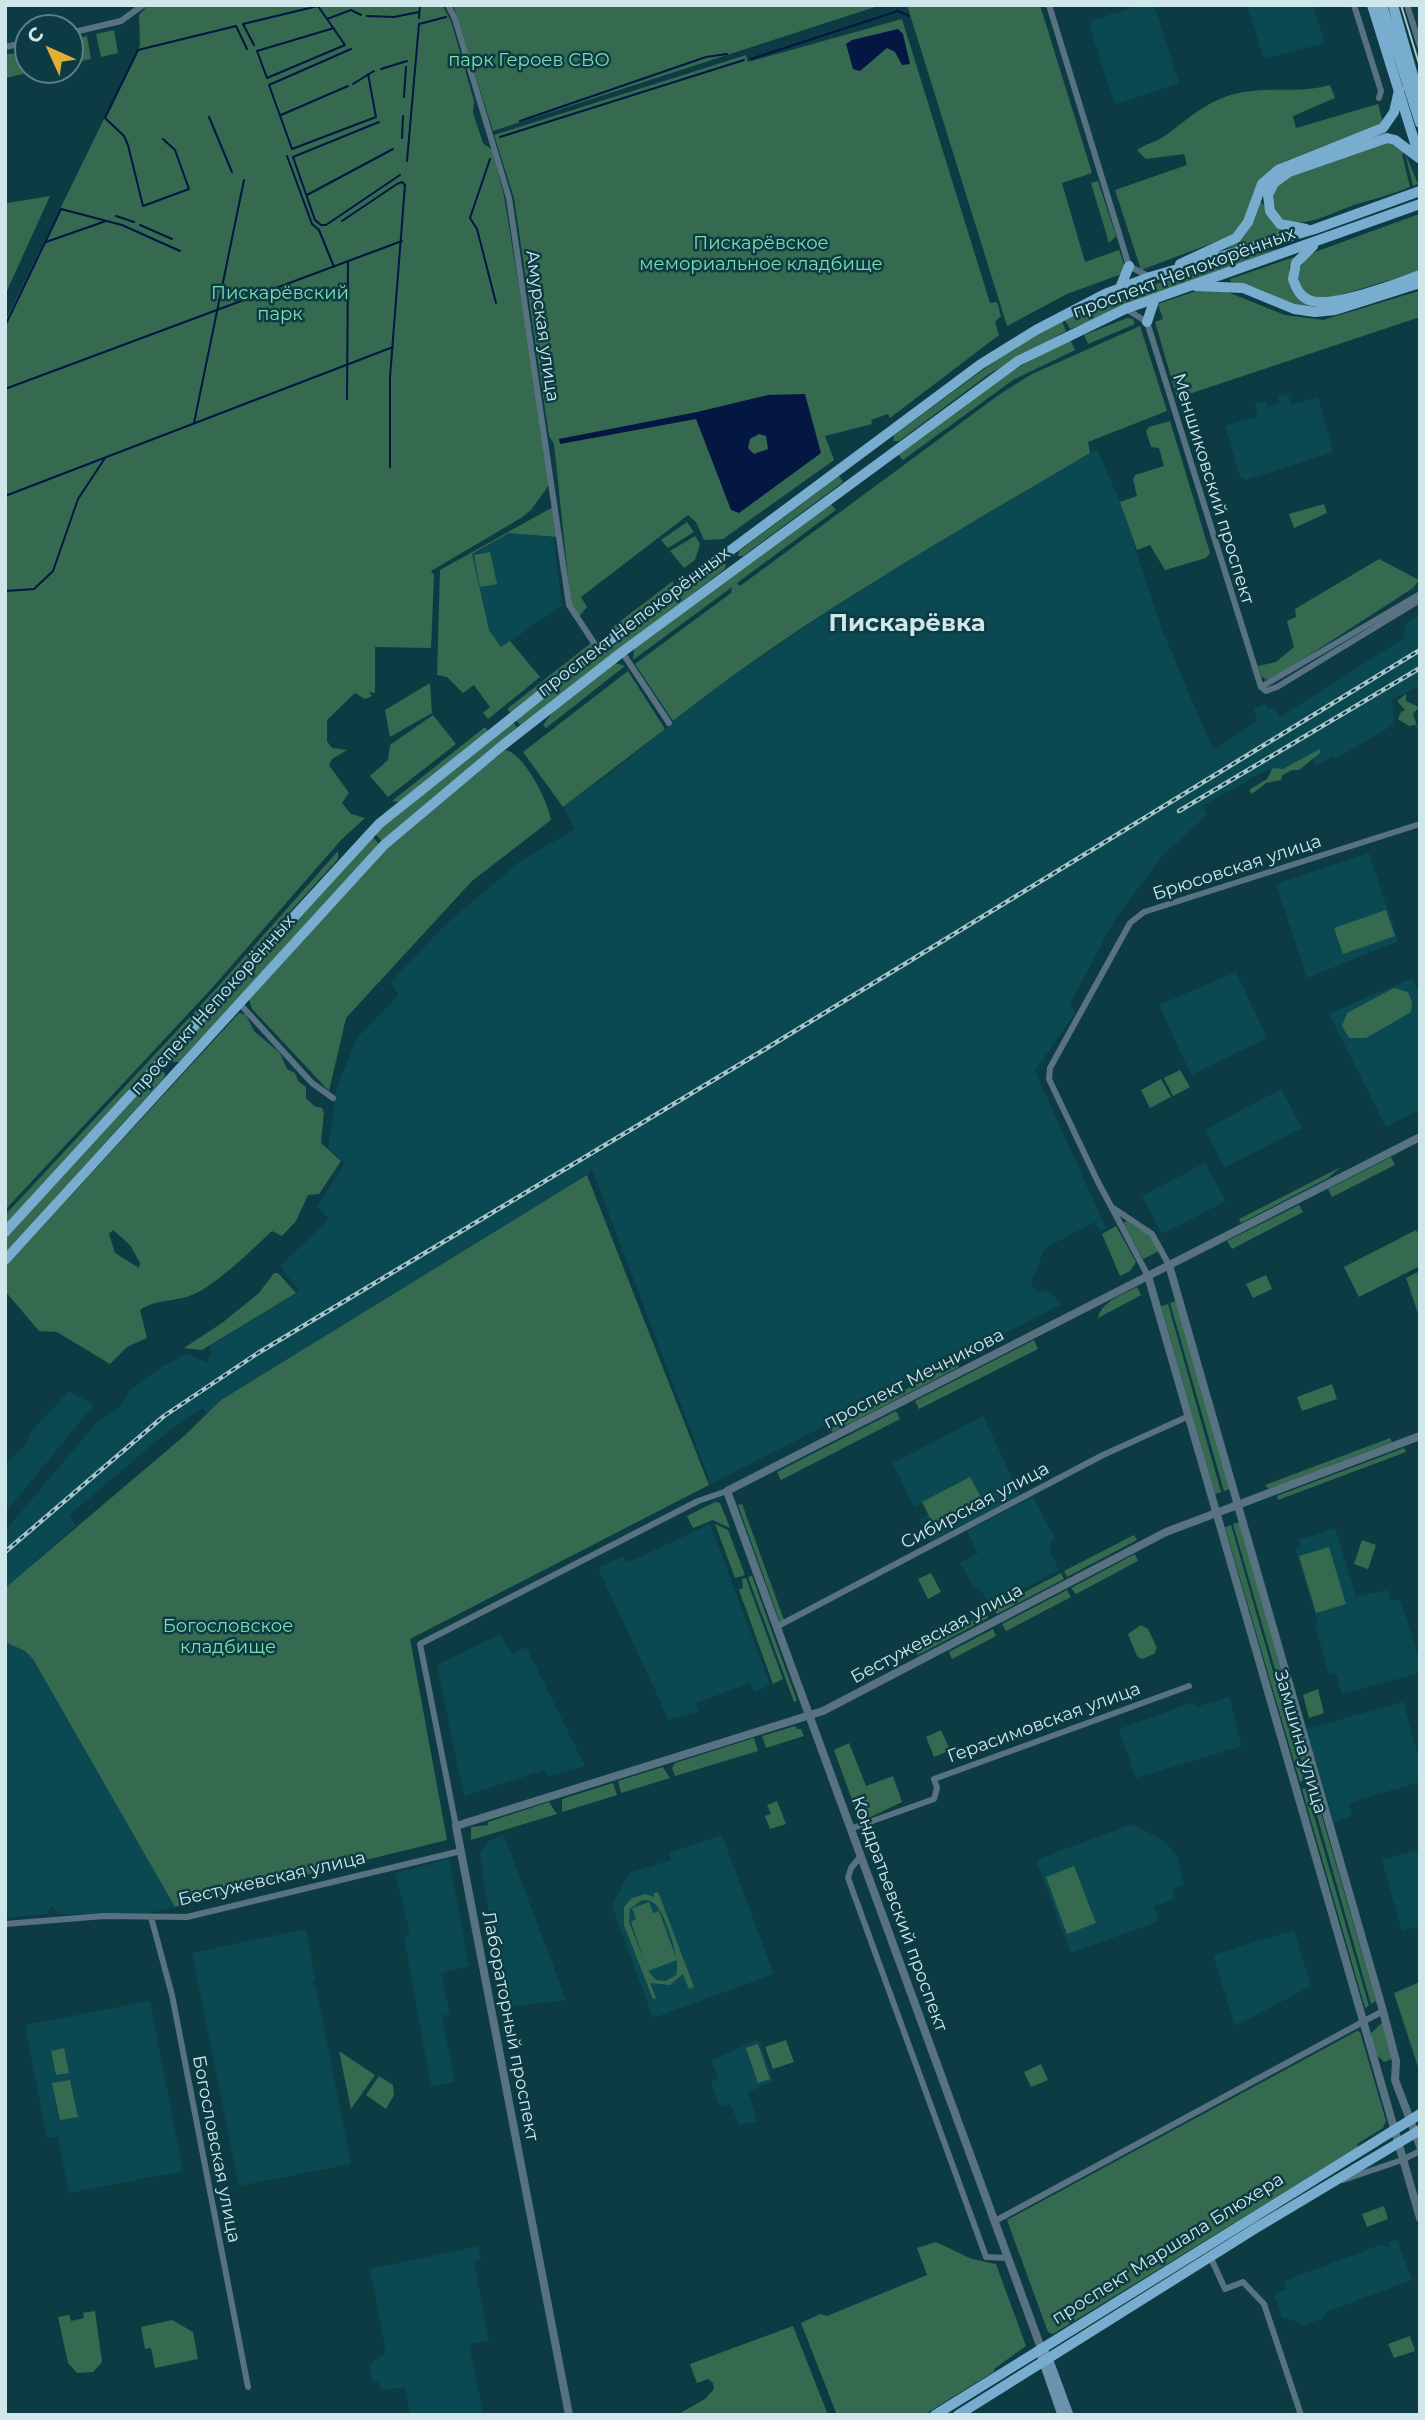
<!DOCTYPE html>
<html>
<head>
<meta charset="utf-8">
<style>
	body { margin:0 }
	#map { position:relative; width:1425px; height:2420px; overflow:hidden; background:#0d3b43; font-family:Montserrat,sans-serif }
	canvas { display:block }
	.frame { position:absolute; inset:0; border:7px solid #cfe6ea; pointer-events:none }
	.north { position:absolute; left:14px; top:14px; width:70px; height:70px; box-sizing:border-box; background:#0d3b43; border:2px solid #5b7f86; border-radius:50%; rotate:315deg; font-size:19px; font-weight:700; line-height:28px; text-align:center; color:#cfe6ea }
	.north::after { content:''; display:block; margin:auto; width:24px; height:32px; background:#e2af34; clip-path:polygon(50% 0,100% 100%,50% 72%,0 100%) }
</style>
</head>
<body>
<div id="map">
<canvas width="1425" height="2420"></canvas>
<div class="frame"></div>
<div class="north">С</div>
</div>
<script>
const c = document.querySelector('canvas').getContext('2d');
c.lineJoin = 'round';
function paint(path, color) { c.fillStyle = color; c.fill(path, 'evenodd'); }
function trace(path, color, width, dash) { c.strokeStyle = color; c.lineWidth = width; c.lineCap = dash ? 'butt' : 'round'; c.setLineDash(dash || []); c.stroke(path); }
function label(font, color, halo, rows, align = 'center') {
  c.font = font + ' Montserrat,sans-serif'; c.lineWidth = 5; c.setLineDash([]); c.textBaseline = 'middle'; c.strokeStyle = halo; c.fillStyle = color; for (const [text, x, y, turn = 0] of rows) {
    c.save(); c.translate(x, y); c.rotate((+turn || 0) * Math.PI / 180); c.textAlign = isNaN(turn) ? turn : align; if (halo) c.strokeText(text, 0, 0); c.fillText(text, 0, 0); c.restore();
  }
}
paint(new Path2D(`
	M1141,5H1154L1179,83L1115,105L1089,25L1093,20Z
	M1247,5H1313L1325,43L1264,59Z
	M1288,394L1291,405L1318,397L1333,452L1246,480L1240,477L1225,426L1258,416L1255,404L1265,401L1267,407L1280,403L1278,397Z
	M1097,449L1120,502L1163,632L1213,750L1257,721L1254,709L1265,704L1269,710L1273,707L1280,717L1404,638L1405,624L1420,614V686L1391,700L1394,708L1393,725L1335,759L1333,756L1317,766L1312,758L1275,781L1268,769L1203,806L1207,815L1164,854L1115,919L1070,1004L1075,1013L1035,1071L1106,1228L1100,1231L1095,1222L1045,1248L1031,1283L1037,1292L1049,1291L1062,1304L711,1484L592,1169L587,1175L221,1400L207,1414L203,1408L170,1430L69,1515L76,1526L5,1588V1531L97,1422L119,1408L130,1390L163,1366L186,1354L209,1363L207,1358L211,1355L210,1346L299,1291L280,1266L329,1219L317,1206L345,1163L328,1148L337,1087L357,1038L399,995L391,982L444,926L519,862L575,829L563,807L613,771L719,685L867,585Z
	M509,533L553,537L562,605L501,648L488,630L472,554Z
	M1369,853L1398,941L1307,978L1276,884Z
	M1236,972L1267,1038L1191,1075L1159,1005Z
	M1412,978L1420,993V1110L1386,1127L1329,1014Z
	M1281,1089L1302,1128L1224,1168L1206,1129Z
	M1205,1163L1226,1201L1162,1234L1142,1196Z
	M69,1391L94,1405L5,1513V1464L25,1446L30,1433Z
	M983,1416L1020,1495L930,1542L919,1519L928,1514L922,1503L914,1507L893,1463Z
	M1033,1497L1054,1537L1049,1549L1059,1570L990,1606L982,1591L973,1586L960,1563L978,1554L967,1531Z
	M710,1524L770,1685L754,1692L750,1683L696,1703L699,1712L669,1720L598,1568L623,1556L626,1562L640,1557Z
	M1335,1528L1356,1597L1387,1590L1391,1602L1400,1599L1420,1661V1673L1342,1694L1336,1673L1329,1675L1315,1625L1318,1624L1295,1548L1300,1547L1298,1540Z
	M500,1634L512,1654L526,1647L585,1766L548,1777L545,1770L464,1796L437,1665Z
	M5,1642L25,1651L33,1659L175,1907L149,1913L60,1914L52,1906L47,1914L5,1918Z
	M1229,1697L1242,1746L1136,1778L1119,1729L1194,1702L1196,1707Z
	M1403,1702L1420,1762V1782L1349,1803L1352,1816L1334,1822L1306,1729Z
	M1132,1824L1164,1841L1177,1856L1184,1885L1172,1888L1175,1899L1154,1906L1159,1921L1071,1953L1036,1860Z
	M504,1835L566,2000L502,2008L480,1853L488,1841Z
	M722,1835L774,1974L653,2018L612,1906L629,1873L671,1860L669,1853Z
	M1420,1849V1926L1402,1931L1382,1860Z
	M449,1859L469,1966L441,1973L450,2014L442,2016L455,2082L431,2087L404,1936L410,1934L395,1873Z
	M306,1929L315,1979L312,1984L316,1987L351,2164L239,2186L192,1953Z
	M1294,1930L1311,1986L1235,2026L1213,1955Z
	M150,2001L183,2171L69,2193L58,2136L47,2138L25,2025Z
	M756,2040L760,2042L773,2081L748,2092L757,2121L740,2125L730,2104L720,2107L711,2081L719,2078L711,2061Z
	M1397,2239L1412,2280L1326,2312L1324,2318L1301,2326L1299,2322L1282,2317L1274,2294L1287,2289L1284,2281L1383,2244L1386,2248L1390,2246L1389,2242Z
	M478,2246L481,2259L474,2261L489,2340L471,2344L470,2350L484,2415H410L405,2387L381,2391L379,2381L373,2383L369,2365L386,2353L370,2269Z`), '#0a4951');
paint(new Path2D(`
	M148,5H442L451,21L474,101L473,113L483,143L492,150L504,196L551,482L531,510L521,518L431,571L434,575L431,648L375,647V693L369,692L372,696L365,699L355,693L327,720V741L332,748L347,750L332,759L329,765L349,793L342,803L351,814L365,818L341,840L212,988L5,1210V322L140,45L139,15Z
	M453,5H881L493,131Z
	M907,5H1040L1092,173L1062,183L1085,262L1119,250L1127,272L1067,294L1007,326Z
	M902,19L990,303L997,302L1001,316L995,322L999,335L890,418L888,414L871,420L872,424L825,436L834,460L723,539L704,540L696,522L688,515L581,597L587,607L578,618L571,605L554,444L549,436L514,198L494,135L746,55L748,62Z
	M114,30L118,53L101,57L96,34Z
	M87,36L91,59L70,64V40Z
	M28,53V70H42L5,78V54Z
	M1330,85L1335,98L1293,116L1296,128L1378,104L1383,123L1286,161L1234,235L1141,270L1115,190L1187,165L1184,154L1146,159L1137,150C1145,144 1156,142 1165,136C1189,118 1209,99 1239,93C1271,86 1297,94 1330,85Z
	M1388,142L1405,153L1418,184L1413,186L1405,153L1402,154L1410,187C1392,194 1375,199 1357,204C1336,210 1286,241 1274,207C1270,195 1276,187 1284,178Z
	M1098,181L1116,236L1109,243L1091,183Z
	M50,196L5,295V198L7,203Z
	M1260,201L1289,232L1227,249L1234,244Z
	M1419,214L1420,271L1330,298H1314L1303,292L1297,274L1307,256L1315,252Z
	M1279,248L1070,329L1065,320C1135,288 1205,266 1279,248Z
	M1297,256L1289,268V278L1315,309C1285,305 1261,285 1231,282L1230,279Z
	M1196,291H1225L1285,315L1323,320L1419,291L1420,317L1177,398L1155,322L1163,319L1158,304Z
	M1127,318L1133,319L1135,324L1088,344L1084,335Z
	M1062,321L1066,331L989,374L899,441H893L894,435L1006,353Z
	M1140,326L1167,411L1088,442L1090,453C948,537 803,618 673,721L635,664L731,593L732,587L633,660L634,649L830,503L836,510L737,583L740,586L1000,394L1032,374Z
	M1070,339L1075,350L1013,380L903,460L897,453L1008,373Z
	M1170,421L1210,553L1206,558L1165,570L1150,545L1137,550L1120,502L1137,496L1133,479L1135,475L1164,466L1159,448L1151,447L1146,431L1149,427Z
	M839,476L843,482L743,556H738L739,551Z
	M1324,504L1327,513L1294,528L1289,514Z
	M553,507L557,537L509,533L472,554L489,630L501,647L510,641L540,677L488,719L483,713L490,707L474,685L463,693L447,677L437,675L440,570Z
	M687,522L694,532L668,548L661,540Z
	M695,536L700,544L695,560L684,568L670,551Z
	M490,552L497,584L480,587L474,555Z
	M1379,559L1419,580L1413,588L1280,674L1267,680L1261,676L1258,666L1276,662L1294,647L1287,621L1296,617L1295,609Z
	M721,564H726L725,569L520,725L516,720Z
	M673,581L674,588L615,632L610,629Z
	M591,643L594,647L511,713L507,709Z
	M615,663L625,666L546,728L543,725L555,709Z
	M628,671L665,729L563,807L523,752Z
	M430,683L432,713L390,737L385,710Z
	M1406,694V701L1419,707L1413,714L1420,735L1416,725L1409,726L1398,719L1401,712L1405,710L1397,701Z
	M433,715L456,744L388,797L370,776L388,760L390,745Z
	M513,722L517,727L382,841L375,834Z
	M485,727L488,731L399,802L392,801Z
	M1320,749V753L1299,770H1292L1282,775L1281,780L1266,783L1252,794L1249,790L1267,779L1273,768L1283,769Z
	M505,750C524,753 548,801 551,820L472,881L346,1018L329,1091L252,1009L249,999L385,850Z
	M372,836L379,844L179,1062H172L170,1057Z
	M338,851V859L5,1225V1215L215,990Z
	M1386,910L1395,936L1343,954L1334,928Z
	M1394,988L1408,992L1412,1002L1411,1012L1366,1038H1349L1342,1026L1347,1013Z
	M239,1013L246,1015L254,1031L280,1053L287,1069L295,1073L298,1081L306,1087V1098L314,1106L322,1108L324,1113L321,1143L341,1161L319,1194L308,1195L296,1221L282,1236L272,1231C253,1249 215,1286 192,1295C174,1302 156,1299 140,1310L147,1338L127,1347L110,1364L57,1332L39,1331L5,1291V1267ZM113,1230L130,1245L140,1263L139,1268L115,1253L109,1234Z
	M159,1070L165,1073L164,1078L5,1253V1238Z
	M1180,1070L1190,1087L1173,1096L1164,1078Z
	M1161,1079L1171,1097L1150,1108L1141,1090Z
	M1391,1157L1395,1165L1332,1197L1328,1189Z
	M1341,1167L1328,1178L1241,1223L1239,1219Z
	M587,1175L709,1485L410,1639L447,1840L175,1907L33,1659L25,1651L5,1642V1588L184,1436L221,1400Z
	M1299,1205L1303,1212L1232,1249L1227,1241Z
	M1127,1221L1151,1236L1159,1251L1143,1259L1123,1223Z
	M1116,1226L1136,1262L1130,1271L1120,1276L1102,1234Z
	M1416,1230L1420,1236V1266L1359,1297L1344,1267Z
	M1420,1271V1319L1406,1278Z
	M274,1273H278L296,1293L202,1350L184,1348L222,1323L259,1293Z
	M1266,1275L1272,1289L1253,1298L1246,1284Z
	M1137,1287L1141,1295L1098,1318C1101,1302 1122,1295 1137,1287Z
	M1176,1301L1230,1489L1224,1491L1170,1303Z
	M1168,1304L1221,1492L1215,1494L1161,1306Z
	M1034,1340L1038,1349L919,1409L915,1401Z
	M957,1363L959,1367L833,1432L829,1429Z
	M1332,1384L1337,1399L1302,1411L1297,1397Z
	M896,1411L900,1419L781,1480L777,1472Z
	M1390,1438L1392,1442L1269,1489L1265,1485Z
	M1404,1448L1406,1452L1278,1500L1277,1496Z
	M970,1477L983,1501L934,1526L922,1502Z
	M715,1502L720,1503L730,1528L713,1520L693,1528L687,1516Z
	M742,1504L784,1620L780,1622L738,1505Z
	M1240,1522L1311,1778L1307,1780L1233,1524Z
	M715,1524L728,1530L745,1575L735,1578Z
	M1231,1525L1304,1780L1300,1782L1225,1527Z
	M1134,1535L1137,1540L1067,1577L1064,1571Z
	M1362,1540L1376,1545L1368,1569L1354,1564Z
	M1329,1547L1346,1604L1316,1613L1299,1556Z
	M1135,1554L1138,1561L1076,1594L1071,1588Z
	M931,1573L941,1592L928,1599L918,1579Z
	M1061,1573L1064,1579L997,1614L994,1608Z
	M752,1576L797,1701L794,1702L748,1577Z
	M746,1578L783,1679L773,1684L739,1590L743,1588L742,1579Z
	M1067,1590L1071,1597L1006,1631L1002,1624Z
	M986,1613L988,1618L918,1655L915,1650Z
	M1141,1625L1148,1629L1157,1648L1154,1654L1142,1659L1137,1656L1128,1634Z
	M993,1629L996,1636L952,1659L949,1652Z
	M1318,1689L1324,1713L1309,1718L1303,1695Z
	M795,1726L797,1729H801L804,1736L766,1748L762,1736Z
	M941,1730L950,1750L934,1757L926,1737Z
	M754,1738L758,1751L675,1776L672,1768L675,1763Z
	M849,1743L866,1786L893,1776L902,1802L860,1822L834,1750Z
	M663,1767L670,1778L621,1793L618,1781Z
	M613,1783L617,1795L562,1812V1799Z
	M1313,1786L1376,2001L1371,2004L1309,1788Z
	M1306,1788L1369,2006L1365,2008L1302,1789Z
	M777,1801L786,1824L770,1829L765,1816L771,1814L767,1805Z
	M549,1802L557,1814L471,1840V1827L488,1825V1822Z
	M1074,1866L1096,1923L1067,1934L1046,1877Z
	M658,1892L694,1987L689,1989L683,1974L670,1985L650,1983L656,1998L653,1999L624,1925V1907L632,1898L645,1894L654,1897V1893ZM642,1900C648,1900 653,1901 657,1906C666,1917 682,1963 676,1975L666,1981L656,1980L648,1971L677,1960L659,1911L653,1913L649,1902L632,1908L636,1919L631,1922L645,1963L629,1922L630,1909Z
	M1420,1982V2073L1394,1993Z
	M1383,2022L1392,2059L1384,2062L1376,2054L1370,2034Z
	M1357,2031L1360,2032L1386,2121L1383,2128L1357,2144L1358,2147L1053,2334L1048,2332L1007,2220Z
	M786,2040L794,2062L773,2069L765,2047Z
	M758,2044L770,2079L758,2083L746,2048Z
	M64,2048L69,2073L56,2075L51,2051Z
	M339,2051L375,2075L351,2109Z
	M1041,2064L1048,2080L1031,2087L1024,2072Z
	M379,2076L393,2085L394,2095L386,2109L366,2095Z
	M70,2080L78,2117L60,2120L52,2083Z
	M1384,2206L1388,2219L1367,2227L1362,2214Z
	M936,2242L972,2259L996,2264L1026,2346L994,2369L995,2371L924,2415H837L801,2323L820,2314L827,2316L927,2275L917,2248Z
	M95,2311L102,2362L93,2372L77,2373L68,2363L58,2317L69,2315L71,2321L84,2318L83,2313Z
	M172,2320L193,2332L198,2359L155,2368L151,2348L145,2349L141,2327Z
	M793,2326L828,2415H677L705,2399L714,2389L713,2383L708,2379L697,2383L690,2364Z
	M1410,2336L1415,2351L1394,2358L1388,2344Z`), '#356a50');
paint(new Path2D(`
	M898,29L903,34L910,64L902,65L895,52L887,48L860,71L853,69L846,44L852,40Z
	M805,394L821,453L739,513L731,510L696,419L560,444L559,439L697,412L768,395ZM759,434L766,436L768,449L754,454L748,448L750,439Z`), '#041642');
trace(new Path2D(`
	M367,16L394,17L419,12
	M419,18L420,5
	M327,19L351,10L361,15
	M254,45L243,24L318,6L345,45L267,78L257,51L334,28
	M351,49L269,85L292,149L376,117L368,74
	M751,59L898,11L909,16
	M381,69L407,61
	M353,84L374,71
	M404,97L406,67
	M281,115L348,86
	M209,117L232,172
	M520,121L706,57L727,54
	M379,122L293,157L315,220L321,225H326L400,175
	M500,137L744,60
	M402,138L403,116
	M163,139L175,150L189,189L143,206L128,145L124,136L105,118L138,50L236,26L247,49
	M287,156L312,224L319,230L334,267
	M490,159L470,218L477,229L496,303
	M407,161L419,24L446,17
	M307,195L393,149
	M116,216L134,222
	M342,221L397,184L402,182L405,185L390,377V467
	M140,225L172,239
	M46,242L106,221
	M5,326L61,209L122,225L180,251
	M5,389L402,241
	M347,399L348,262
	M194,423L244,180
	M5,496L393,347
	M5,591L34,589L53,571L78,499L105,458`), '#041642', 2);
trace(new Path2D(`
	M448,5L455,19L509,198L569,605L598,649
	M1049,5L1129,266L1148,276
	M1354,5L1381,91L1379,98
	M1407,5L1420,46
	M70,33L121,21L143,5
	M5,47L28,42
	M1126,309L1147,322L1261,687
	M622,652L669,723
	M1261,687L1266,691L1277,687L1420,600
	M1261,687L1420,594
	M239,1003L312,1083L333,1098
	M1113,1208L1152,1234L1169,1265
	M1148,1276L1097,1180L1049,1079L1050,1068L1130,923L1144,912L1420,824
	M776,1627L1103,1455L1189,1416
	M456,1826L420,1644L698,1501L727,1491
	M850,1829L934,1799L937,1788L934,1779L1189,1686
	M860,1857L851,1868L848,1878L986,2257L1008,2258
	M151,1917L172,1995L248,2387
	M5,1924L104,1916L187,1917L461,1851
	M1343,2180L1402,2160L1420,2151
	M995,2221L1383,2011
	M1210,2256L1225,2289L1243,2282L1264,2304L1301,2415`), '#597282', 6);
trace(new Path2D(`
	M1169,1265L1383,2011L1396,2061L1395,2080L1420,2146
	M1148,1276L1420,2218
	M1041,2348L727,1491L1420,1137
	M569,2415L456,1826L823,1711L1166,1532L1420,1436`), '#597282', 8);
trace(new Path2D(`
	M1041,2348L1048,2358L1069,2415
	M1042,2357L1062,2415`), '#6b93ae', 9);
trace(new Path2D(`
	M1372,5L1419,156
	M1382,5L1420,123
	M1393,5L1420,100
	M1306,229L1280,224L1270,211L1268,195L1274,183L1289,172L1387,138L1395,140L1419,158
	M1313,246L1296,263L1293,279C1296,287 1299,296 1309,300C1329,309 1397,284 1420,275
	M1180,264L1236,238L1248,222L1262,184L1278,170L1383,128L1394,112L1399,90
	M1196,286L1243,288L1294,309L1315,312L1335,310L1420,283
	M1120,288L1129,266
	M1147,322L1155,298
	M5,1232L379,824L598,649L981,364L1036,330L1105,294L1150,277L1315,229L1420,191
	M5,1260L384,845L503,745L622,652L1018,361L1125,309L1420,204
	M935,2415L1420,2114
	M958,2415L1256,2228L1420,2130`), '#79adcf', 10);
trace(new Path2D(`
	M1401,5L1420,67`), '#a9c5ca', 2);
const rail = new Path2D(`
	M1179,811L1420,668
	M5,1552L164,1416L258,1353L762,1051L1420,650`);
trace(rail, '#a9c5ca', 4.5);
trace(rail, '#0d3b43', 2, [5]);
label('18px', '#7cdead', '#0d3b43', [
	["парк Героев СВО",529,61],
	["Пискарёвское",761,244],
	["мемориальное кладбище",761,265],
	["Пискарёвский",280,294],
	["парк",280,315],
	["Богословское",228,1627],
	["кладбище",228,1648]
]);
label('18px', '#cfe6ea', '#0d3b43', [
	["проспект Непокорённых",1184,273,-20],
	["Амурская улица",542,326,82],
	["Меншиковский проспект",1213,489,73],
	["проспект Непокорённых",634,622,-37],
	["Брюсовская улица",1237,868,-18],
	["проспект Непокорённых",213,1005,-48],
	["проспект Мечникова",914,1379,-27],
	["Сибирская улица",975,1506,-28],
	["Бестужевская улица",937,1634,-28],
	["Герасимовская улица",1044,1723,-20],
	["Замшина улица",1300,1742,74],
	["Бестужевская улица",272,1879,-13],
	["Кондратьевский проспект",899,1914,70],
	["Лабораторный проспект",510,2026,79],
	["Богословская улица",216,2149,79],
	["проспект Маршала Блюхера",1168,2249,-32]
]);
label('bold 24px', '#cfe6ea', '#0d3b43', [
	["Пискарёвка",907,624]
]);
</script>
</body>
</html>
